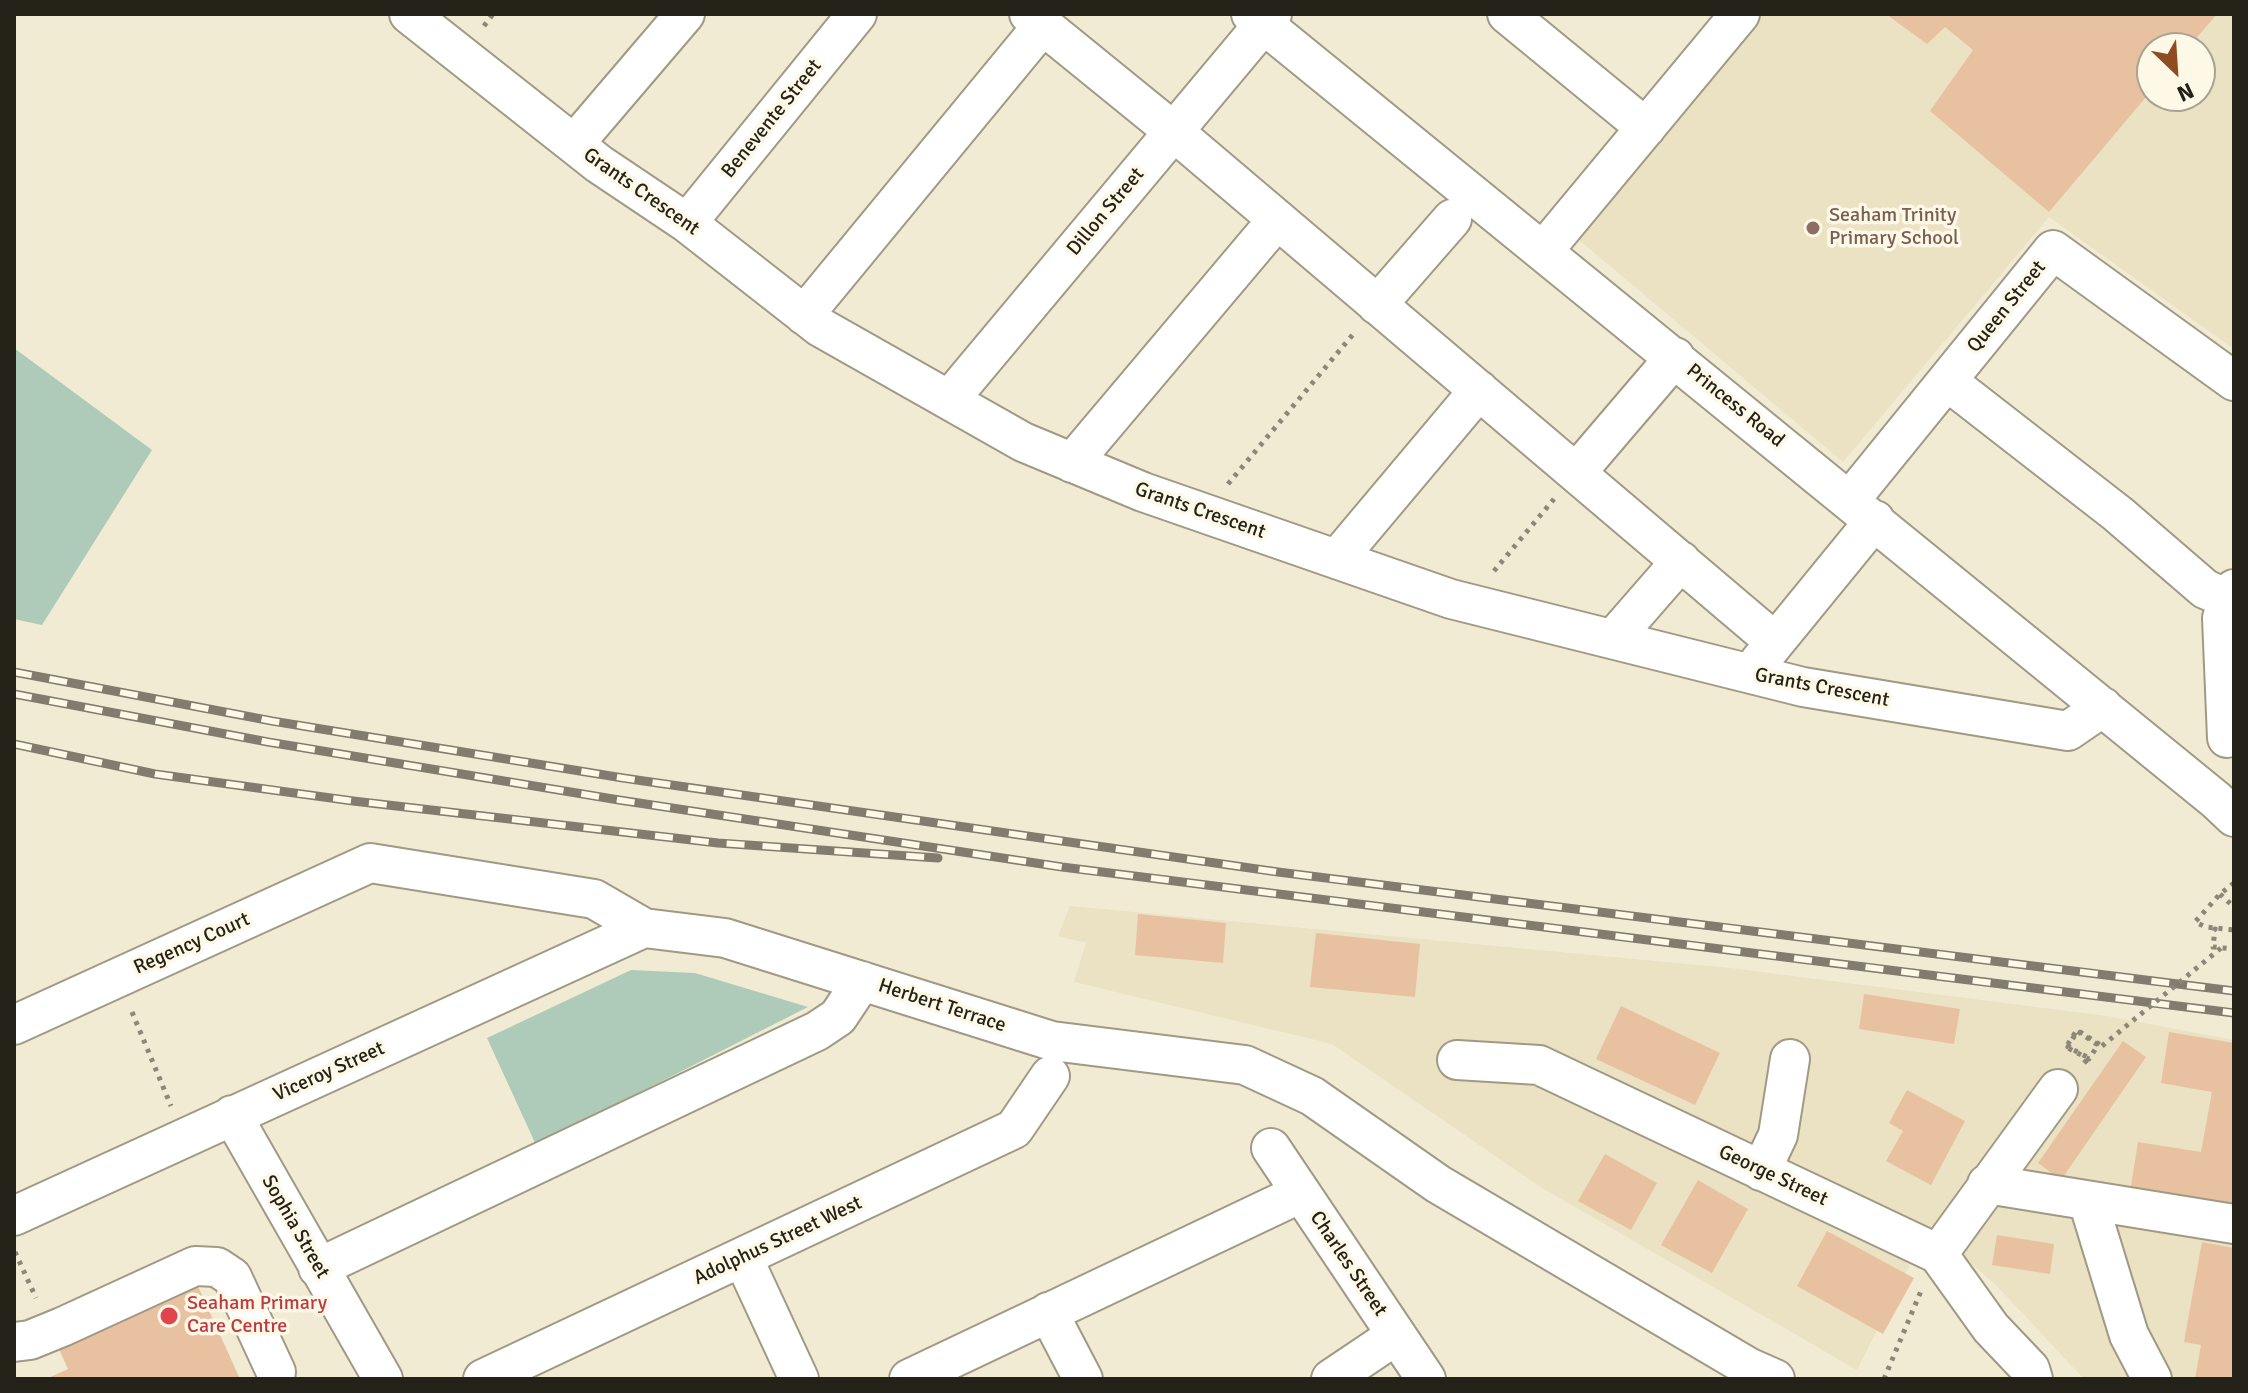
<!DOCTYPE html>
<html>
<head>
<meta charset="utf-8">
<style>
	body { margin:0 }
	#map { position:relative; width:2248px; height:1393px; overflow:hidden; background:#f2ebd4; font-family:Signika,sans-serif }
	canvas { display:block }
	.frame { position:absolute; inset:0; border:16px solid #242119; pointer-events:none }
	.north { position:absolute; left:2136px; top:32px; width:80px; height:80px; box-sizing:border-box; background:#fef8e6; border:2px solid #a7a294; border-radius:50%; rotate:155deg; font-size:22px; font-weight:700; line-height:32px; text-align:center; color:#242119 }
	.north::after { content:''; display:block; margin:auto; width:28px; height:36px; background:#904c21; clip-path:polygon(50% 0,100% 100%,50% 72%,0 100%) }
</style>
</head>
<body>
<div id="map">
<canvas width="2248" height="1393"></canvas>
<div class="frame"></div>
<div class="north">N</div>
</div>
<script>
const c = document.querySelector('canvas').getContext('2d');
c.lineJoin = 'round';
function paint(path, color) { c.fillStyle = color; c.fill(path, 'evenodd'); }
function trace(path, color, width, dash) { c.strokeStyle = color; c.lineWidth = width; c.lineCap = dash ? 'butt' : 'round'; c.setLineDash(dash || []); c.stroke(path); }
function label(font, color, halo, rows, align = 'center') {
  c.font = font + ' Signika,sans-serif'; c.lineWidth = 7; c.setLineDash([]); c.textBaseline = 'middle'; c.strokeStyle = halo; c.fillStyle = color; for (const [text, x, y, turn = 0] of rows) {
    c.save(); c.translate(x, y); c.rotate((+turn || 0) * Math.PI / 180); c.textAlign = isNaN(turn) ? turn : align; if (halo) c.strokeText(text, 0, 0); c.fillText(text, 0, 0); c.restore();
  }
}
paint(new Path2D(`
	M1762,14H2234V349L2049,217L1843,462L1578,239ZM2152,48H2200V96H2152Z
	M1070,906L1730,968L2107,1016L2234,1040V1379H2084L1996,1285L1929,1227L1857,1370L1542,1188L1332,1044L1074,982L1086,943L1058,936Z`), '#ebe1c3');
paint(new Path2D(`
	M14,348L152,450L42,625L14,619Z
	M631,970L695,973L808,1007L536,1145L487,1038Z`), '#aecbb9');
paint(new Path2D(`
	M1886,14H2217L2188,48H2152V90L2049,212L1930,111L1973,50L1945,27L1927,44Z
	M1138,914L1226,923L1223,963L1135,955Z
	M1316,933L1420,944L1415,997L1310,987Z
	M1864,994L1960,1009L1954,1044L1859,1029Z
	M1621,1006L1720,1053L1695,1105L1596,1059Z
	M2169,1032L2234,1043V1209L2130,1192L2138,1142L2201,1152L2212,1092L2161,1083Z
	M2123,1041L2146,1057L2061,1180L2038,1163Z
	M1907,1090L1965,1121L1931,1185L1886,1161L1903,1131L1889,1123Z
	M1605,1154L1657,1183L1631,1230L1578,1201Z
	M1698,1180L1748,1209L1712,1273L1661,1245Z
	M1827,1231L1914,1278L1883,1334L1797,1286Z
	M1997,1235L2054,1244L2050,1274L1992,1265Z
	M2202,1242L2234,1248V1379H2195L2201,1345L2184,1342Z
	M197,1284L240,1379H46L68,1369L58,1347Z`), '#e8c2a0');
const minor = new Path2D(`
	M409,14L599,164L687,223L820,327L1023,442L1143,492L1451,599L1803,687L2068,731L2103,707
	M1029,14L1173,131L1774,641
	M1251,14L2216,800L2234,817
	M1507,14L1646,128
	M574,144L685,14
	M687,223L857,14
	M1544,250L1740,14
	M1377,305L1452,219
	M804,315L1043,25
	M1947,381L2118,514L2205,589L2230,600
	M949,400L1272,14
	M1072,463L1277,220
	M1576,473L1675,357
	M1850,500L2053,250L2234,381
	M1337,559L1479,390
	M1613,639L1681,561
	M1759,662L1875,520
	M2227,738L2222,618L2234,589
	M14,1025L370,863L594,899L644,928L725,938L1052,1041L1245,1065L1312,1096L1438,1184L1750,1368L1775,1379
	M1457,1060L1539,1065L1938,1254L1991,1328L2030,1369L2033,1379
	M232,1115L383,1379
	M1271,1148L1426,1379
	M1761,1171L1778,1135L1790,1059
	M1987,1184L2234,1224
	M2088,1201L2129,1335L2152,1379
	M14,1216L644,928
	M1938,1254L2058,1089
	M743,1258L799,1379
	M318,1268L817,1031L838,1017L862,981
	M1048,1312L1083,1379
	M14,1342L30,1340L62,1327L195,1266L217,1267L232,1277L276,1372
	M483,1379L1014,1129L1050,1076
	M909,1379L1301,1193
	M1331,1379L1395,1336`);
trace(minor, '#a09984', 42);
trace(new Path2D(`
	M484,26L493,14
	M1228,484L1355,332
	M1494,571L1554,499
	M2234,883L2220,894L2195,922L2206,927L2234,930
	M2220,894L2234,907
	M2217,930L2215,929L2213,947L2234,949
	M132,1012L171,1106
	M2084,1063L2089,1058L2068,1047L2077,1031L2098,1045L2089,1059L2066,1047L2077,1030L2102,1046
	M15,1252L36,1298
	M1884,1379L1921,1291`), '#8c8778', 5, [4, 6]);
trace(minor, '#fff', 38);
const rail = new Path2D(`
	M14,672L272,721L623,778L1278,872L2234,991
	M14,694L268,742L619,800L1062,867L2234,1013
	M14,744L155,774L353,801L718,843L938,858`);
trace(rail, '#817c6d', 9);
trace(rail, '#fef8e6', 6, [18]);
trace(new Path2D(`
	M2102,1046L2221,948`), '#8c8778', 5, [4, 6]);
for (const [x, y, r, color] of [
	[1813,228,8,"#8d6e63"],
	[169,1316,10,"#e0444e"]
]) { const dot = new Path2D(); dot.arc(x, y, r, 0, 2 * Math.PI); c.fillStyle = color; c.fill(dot); trace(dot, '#fef8e6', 3); }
label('20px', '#242119', '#fef8e6', [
	["Benevente Street",772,119,-51],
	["Grants Crescent",641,192,35],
	["Dillon Street",1106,212,-50],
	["Queen Street",2007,307,-51],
	["Princess Road",1735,406,39],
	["Grants Crescent",1200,511,19],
	["Grants Crescent",1822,688,11],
	["Regency Court",192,944,-24],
	["Herbert Terrace",942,1006,18],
	["Viceroy Street",329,1072,-24],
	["George Street",1773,1176,25],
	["Sophia Street",295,1227,60],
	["Adolphus Street West",778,1241,-25],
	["Charles Street",1348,1264,56]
]);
label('20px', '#785e54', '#fef8e6', [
	["Seaham Trinity",1829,216],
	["Primary School",1829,239]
], 'left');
label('20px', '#be3a42', '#fef8e6', [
	["Seaham Primary",187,1304],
	["Care Centre",187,1327]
], 'left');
</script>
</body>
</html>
